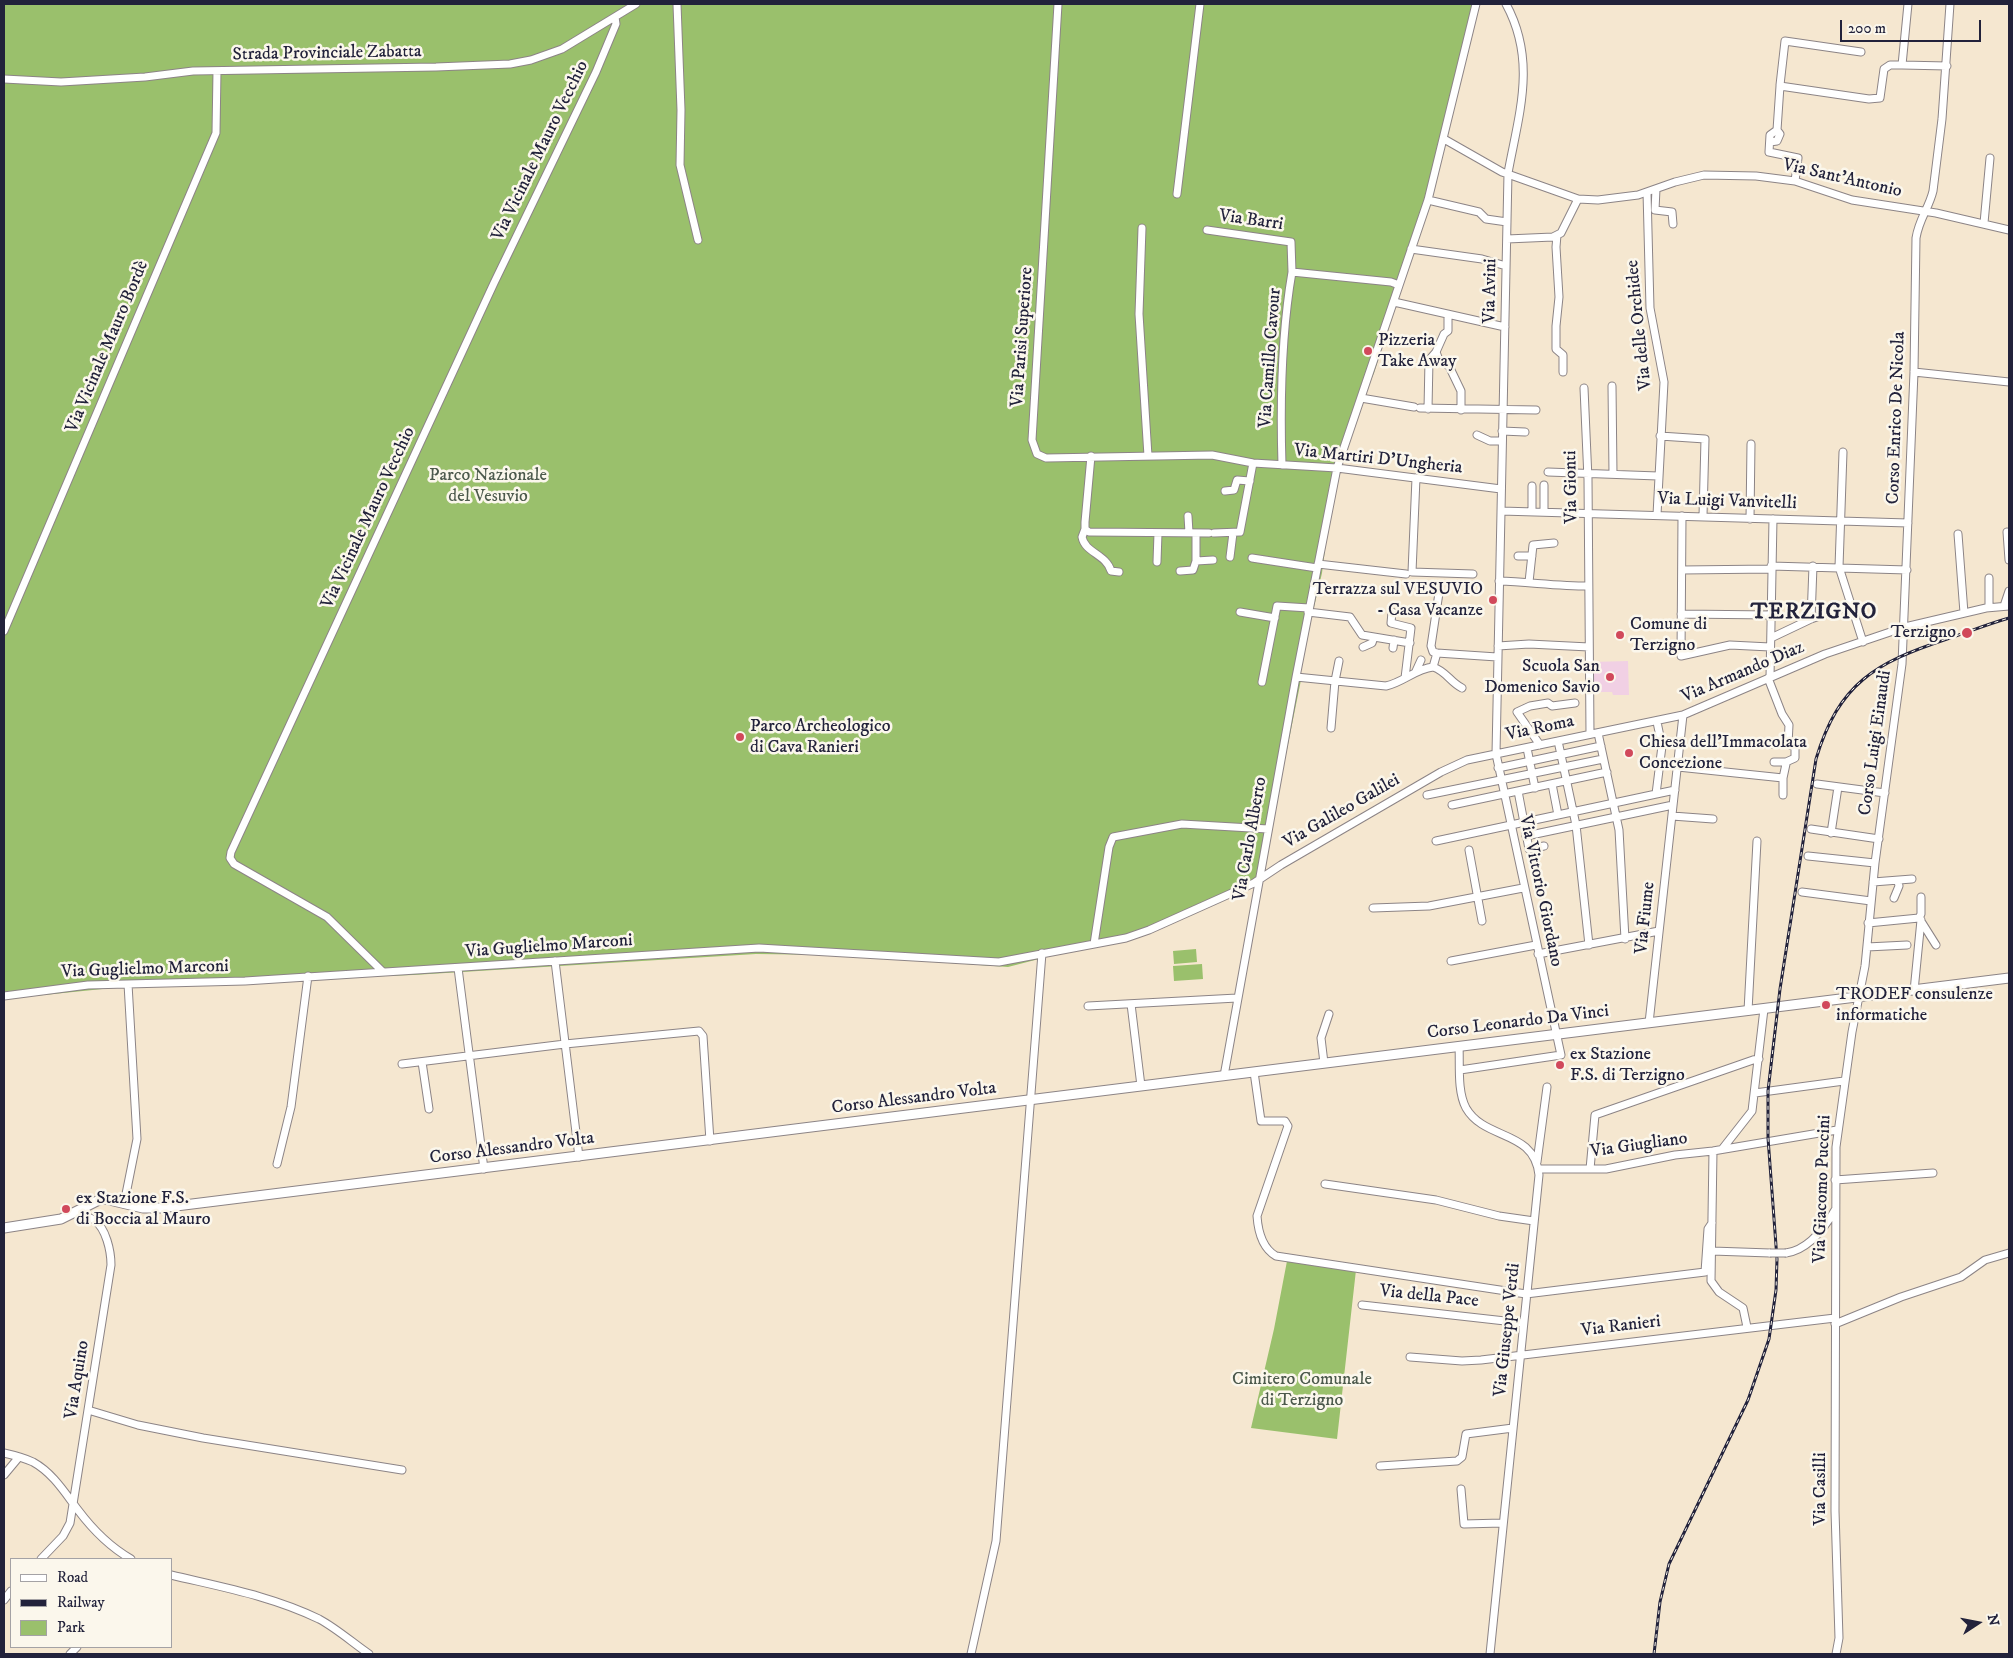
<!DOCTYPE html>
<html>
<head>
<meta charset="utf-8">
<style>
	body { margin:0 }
	#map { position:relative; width:2013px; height:1658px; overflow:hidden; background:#f5e7d0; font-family:"IM FELL DW Pica",serif }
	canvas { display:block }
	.frame { position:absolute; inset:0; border:5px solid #22223b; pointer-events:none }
	.legend { position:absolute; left:10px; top:1558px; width:162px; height:90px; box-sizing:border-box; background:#fbf7ec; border:1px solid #a4a2a5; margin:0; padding:6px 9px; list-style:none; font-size:15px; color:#22223b }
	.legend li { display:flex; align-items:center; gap:10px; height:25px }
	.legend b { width:25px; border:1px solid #a4a2a5 }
	.north { position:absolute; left:1953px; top:1598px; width:50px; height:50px; -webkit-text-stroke:4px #fbf7ec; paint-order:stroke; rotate:79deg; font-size:14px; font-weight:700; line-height:20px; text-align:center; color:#22223b }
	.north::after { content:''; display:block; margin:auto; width:18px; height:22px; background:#22223b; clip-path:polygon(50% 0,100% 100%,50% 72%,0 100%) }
	.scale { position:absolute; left:1840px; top:20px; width:141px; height:22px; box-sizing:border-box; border:2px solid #22223b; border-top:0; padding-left:6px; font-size:15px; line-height:18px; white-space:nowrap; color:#22223b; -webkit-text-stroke:4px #fbf7ec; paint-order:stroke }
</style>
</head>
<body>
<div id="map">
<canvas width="2013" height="1658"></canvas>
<div class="frame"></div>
<ul class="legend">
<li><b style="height:6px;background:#fff"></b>Road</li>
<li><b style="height:6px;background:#22223b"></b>Railway</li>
<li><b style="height:14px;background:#9ac06c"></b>Park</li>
</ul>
<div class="north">N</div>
<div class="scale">200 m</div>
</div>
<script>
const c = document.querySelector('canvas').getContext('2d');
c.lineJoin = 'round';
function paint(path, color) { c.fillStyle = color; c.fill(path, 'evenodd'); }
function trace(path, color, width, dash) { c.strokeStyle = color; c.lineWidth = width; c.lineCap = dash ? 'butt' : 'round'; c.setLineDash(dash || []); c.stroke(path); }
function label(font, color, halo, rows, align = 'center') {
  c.font = font + ' "IM FELL DW Pica",serif'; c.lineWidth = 5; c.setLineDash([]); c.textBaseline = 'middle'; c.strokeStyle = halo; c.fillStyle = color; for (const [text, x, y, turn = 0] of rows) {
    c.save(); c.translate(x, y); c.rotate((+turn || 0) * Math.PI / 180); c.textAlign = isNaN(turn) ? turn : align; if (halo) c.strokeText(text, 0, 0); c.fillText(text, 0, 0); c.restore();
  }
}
paint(new Path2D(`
	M1628,661L1629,695H1613L1612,692H1592V662Z`), '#f1d0e4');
paint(new Path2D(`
	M4,4H1477L1409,262L1374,373L1348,432L1327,534L1322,573L1298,675L1301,680L1261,878L1151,931L1117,943L1093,945L1008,967L835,955L756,954L413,975L142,985L4,999Z
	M1196,949L1197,962L1174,964L1173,951Z
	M1202,964L1203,979L1174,981L1173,966Z
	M1287,1261L1356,1270L1337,1439L1251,1428L1274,1329Z`), '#9ac06c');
const minor = new Path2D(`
	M677,4L681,110L680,165L698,240
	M1058,4L1032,440L1037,454L1046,458L1212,455L1253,463L1337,468L1501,489
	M1902,65L1947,66
	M4,79L61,82L145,77L193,71L436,67L510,64L531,60L562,49L636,4
	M1780,85L1785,41L1861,52
	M1777,130L1770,135L1769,152L1798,158L1795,181
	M1444,139L1502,172L1578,199L1598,200L1638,195L1675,182L1704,175L1756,176L1795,181L1852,200L1936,213L2009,230
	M1770,142L1777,141L1780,134L1777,130L1780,86L1869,99L1880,98L1884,69L1890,65H1902L1908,4
	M1656,189L1655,210L1672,212L1673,224
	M1647,192L1650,308L1664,382L1657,515
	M1177,194L1200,4
	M1428,200L1479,212L1486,219L1507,222
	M1984,223L1990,158
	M1142,228L1139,314L1148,456
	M1207,230L1291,242L1292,272
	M1557,235L1556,247L1559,297L1556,326V349L1563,355V372
	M1507,239L1553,237L1561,233L1578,199
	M1411,249L1482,259L1506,266
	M1394,302L1505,327
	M1436,352L1439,360L1449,366L1461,391V410
	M1914,372L2009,382
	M1612,386L1613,474
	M1584,388L1588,479L1590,734
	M1361,398L1414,407
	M1420,408L1536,410
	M1428,409L1429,360L1436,352L1444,334L1448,331V314
	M1502,431L1525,432
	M1477,435L1490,441H1502
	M1660,436L1705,439L1703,516
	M1843,452L1839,567L1863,642
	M1091,456L1085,522V529L1089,532L1209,533
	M1282,465C1280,400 1281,336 1292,272L1391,282L1399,285
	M1548,472L1658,476
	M1416,478L1412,572L1473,574
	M1544,485V511
	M1532,486V511
	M1225,491L1234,490L1237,480L1250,481
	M1501,511L1908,523
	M1188,516L1189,533
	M1682,516L1681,656L1730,645L1770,647
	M1750,519L1751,444
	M1085,529L1082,537C1085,553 1106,554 1111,571L1119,572
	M2007,532L2009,560
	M1214,533L1240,532L1253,463
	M1958,534L1964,613
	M1518,556H1532
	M1230,557L1233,533
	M1252,558L1317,568
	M1196,561L1213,560
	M1157,562L1158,533
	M1318,564L1406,574
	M1771,566L1907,570
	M1682,570L1771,569
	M1180,571L1193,570L1196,561V533
	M1989,578V607
	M1499,581C1529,582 1558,586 1588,586
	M1529,582L1533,545L1554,543
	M2004,606L2009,591
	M1240,612L1275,618
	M1308,612L1350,617L1362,635L1410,643
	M1392,612L1391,623L1411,628L1405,678
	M1681,614L1772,615
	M1811,619L1813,566
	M4,631L216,133L217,71
	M1771,638L1811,619L1851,605
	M1498,646L1529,644L1589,647
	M1363,647L1372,643L1374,637
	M1393,648L1394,640
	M1437,653L1433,652L1431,646L1439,593
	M1433,667C1446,671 1450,682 1462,688
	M1416,671L1421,660
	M1296,677L1386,686C1404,682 1415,669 1433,667L1437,653L1497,657
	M1770,677L1773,519
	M1768,678L1782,714L1789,725L1788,744L1795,747V758L1786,762H1774
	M1262,682L1277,606L1309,608
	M1331,728L1335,681L1339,661
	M1598,733L1619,830L1625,939
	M1558,741L1576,825L1589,945
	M1764,744H1788
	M1540,745L1517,712L1530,706L1548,703L1552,706L1575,703
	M1527,748L1535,788
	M1678,767L1783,778L1786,764
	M1498,768L1601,746
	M1783,778V795
	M1552,784L1558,815
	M1817,784L1885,793
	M1518,791L1529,849L1544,846
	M1656,794L1662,746L1657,722
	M1427,795L1603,759
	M1452,805L1607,772
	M1672,816L1713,819
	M1811,829L1879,839
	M1831,833L1838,787
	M1526,836L1673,805
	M1436,841L1675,790
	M1469,850L1482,921
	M1808,856L1875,863
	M1873,882L1912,879
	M1802,892L1871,901
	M1894,898L1899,886L1898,881
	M1373,908L1429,906L1523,888
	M1919,918L1921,914V897
	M1868,923L1919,918L1936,945
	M1094,944L1109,847L1113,837L1182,824L1268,829
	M1867,947L1907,945
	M1538,954L1659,931
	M555,961L579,1157
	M1451,961L1536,945
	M458,968L484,1169
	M382,971L327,917L234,864L230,858L231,852L494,283L596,72L616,24L615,17
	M1914,991L1921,920
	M4,996L88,985L245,981L759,948L999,962L1126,938L1149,930L1254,883L1281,865L1441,772L1467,760L1683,715L1825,654L1905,627L1986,608L2009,606
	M1131,1004L1141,1086
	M1088,1006L1237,998
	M1748,1011L1757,841
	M1649,1023L1683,715
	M1459,1046C1460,1065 1457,1091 1466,1108C1485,1141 1534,1129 1539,1175L1490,1654
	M422,1062L429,1109
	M1324,1063L1321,1038L1329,1014
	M402,1064L565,1044L699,1031L703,1036L710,1141
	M1460,1070L1561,1055L1496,754L1508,173C1519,113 1537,61 1506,4
	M1254,1072L1261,1121H1285L1288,1126L1257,1216C1258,1230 1262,1248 1276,1256L1526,1294L1705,1272L1708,1229L1712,1223
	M1224,1076L1296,677L1337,468L1428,200L1476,4
	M1755,1093L1844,1081
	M1723,1148L1752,1111L1764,1009
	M1713,1151L1711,1281L1719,1292L1743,1308L1747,1327
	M1537,1162L1547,1087
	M277,1164L291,1107L308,976
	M1539,1169H1606L1675,1155L1713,1151L1837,1130
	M1590,1169L1595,1115L1753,1060L1759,1059
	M1835,1180L1933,1173
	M1325,1184L1436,1200L1499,1216L1534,1221
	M124,1204L137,1139L128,984
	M1712,1251L1770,1253
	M1786,1253C1808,1250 1824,1229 1835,1210
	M1362,1305L1523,1323
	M1835,1324L1901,1297L1961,1277L1985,1260L2009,1253
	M1410,1357L1462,1361L1481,1360L1835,1318
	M88,1410L138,1425L203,1438L402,1470
	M4,1453C13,1455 24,1458 33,1462C53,1473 65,1493 78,1510C93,1530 110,1547 131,1559
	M1380,1466L1457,1461L1462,1457L1466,1434L1513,1428
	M4,1475L19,1457
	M1461,1489L1464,1524L1502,1523
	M41,1559L63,1536L70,1523L111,1265C111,1251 106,1228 94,1220C89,1216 81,1215 75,1213
	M171,1575C221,1587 272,1596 319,1619C336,1628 353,1643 369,1654
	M4,1600L11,1591
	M70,1654L77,1647
	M971,1654L996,1541L1042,953
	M1836,1654L1839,1638L1835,1511L1836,1147L1852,1032L1865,966L1875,863L1902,664L1914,372L1916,238C1919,219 1929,208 1933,191L1942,119L1950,4`);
const major = new Path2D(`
	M4,1228L61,1219L99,1200L105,1199L143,1208H160L2009,978`);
trace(minor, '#8c8486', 9);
trace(major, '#8c8486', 11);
trace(minor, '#fff', 7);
trace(major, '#fff', 9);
const rail = new Path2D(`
	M1654,1654L1660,1602L1669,1564L1748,1400L1769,1339L1776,1290L1777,1259L1768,1138V1091L1780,989L1816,759C1839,683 1875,663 1947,639C1968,632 1988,624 2009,618`);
trace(rail, '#22223b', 3);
trace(rail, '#fbf7ec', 1, [4]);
const minorBridge = new Path2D(`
	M1770,1253H1786`);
trace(minorBridge, '#8c8486', 9, []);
trace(minorBridge, '#fff', 7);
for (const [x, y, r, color] of [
	[1368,351,5,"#d1495b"],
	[1493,600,5,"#d1495b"],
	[1967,633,6,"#d1495b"],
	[1620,635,5,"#d1495b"],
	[1610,677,5,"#d1495b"],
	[740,737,5,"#d1495b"],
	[1629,753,5,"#d1495b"],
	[1826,1005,5,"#d1495b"],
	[1560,1065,5,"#d1495b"],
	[66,1209,5,"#d1495b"]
]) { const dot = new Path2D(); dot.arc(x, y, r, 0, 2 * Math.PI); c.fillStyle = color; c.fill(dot); trace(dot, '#fbf7ec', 2); }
label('18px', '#22223b', '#fbf7ec', [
	["Strada Provinciale Zabatta",327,54,-1],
	["Via Vicinale Mauro Vecchio",541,151,-64],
	["Via Sant'Antonio",1842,179,13],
	["Via Barri",1251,221,8],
	["Via Avini",1491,291,-89],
	["Via delle Orchidee",1640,325,-96],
	["Via Parisi Superiore",1023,337,-86],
	["Via Vicinale Mauro Bordè",108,347,-67],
	["Via Camillo Cavour",1271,358,-86],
	["Corso Enrico De Nicola",1897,418,-88],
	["Via Martiri D'Ungheria",1378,460,6],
	["Via Gionti",1572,487,-91],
	["Via Luigi Vanvitelli",1727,502,2],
	["Via Vicinale Mauro Vecchio",369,518,-65],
	["Via Armando Diaz",1743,673,-23],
	["Via Roma",1540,729,-12],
	["Corso Luigi Einaudi",1876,743,-82],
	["Via Galileo Galilei",1342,812,-30],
	["Via Carlo Alberto",1251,839,-80],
	["Via Vittorio Giordano",1540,891,78],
	["Via Fiume",1646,918,-84],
	["Via Guglielmo Marconi",549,947,-4],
	["Via Guglielmo Marconi",145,970,-2],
	["Corso Leonardo Da Vinci",1518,1023,-7],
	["Corso Alessandro Volta",914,1099,-7],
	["Via Giugliano",1639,1146,-8],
	["Corso Alessandro Volta",512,1149,-7],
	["Via Giacomo Puccini",1823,1189,-88],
	["Via della Pace",1429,1297,6],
	["Via Ranieri",1621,1327,-7],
	["Via Giuseppe Verdi",1508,1330,-84],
	["Via Aquino",78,1380,-81],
	["Via Casilli",1821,1489,-90]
]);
label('18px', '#22223b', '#fbf7ec', [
	["Pizzeria",1378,341],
	["Take Away",1378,362],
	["Terrazza sul VESUVIO",1483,590,"right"],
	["- Casa Vacanze",1483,611,"right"],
	["Comune di",1630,625],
	["Terzigno",1630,646],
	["Terzigno",1956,633,"right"],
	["Scuola San",1600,667,"right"],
	["Domenico Savio",1600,688,"right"],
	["Parco Archeologico",750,727],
	["di Cava Ranieri",750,748],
	["Chiesa dell'Immacolata",1639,743],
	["Concezione",1639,764],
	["TRODEF consulenze",1836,995],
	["informatiche",1836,1016],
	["ex Stazione",1570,1055],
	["F.S. di Terzigno",1570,1076],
	["ex Stazione F.S.",76,1199],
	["di Boccia al Mauro",76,1220]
], 'left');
label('18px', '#4c594c', '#fbf7ec', [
	["Parco Nazionale",488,476],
	["del Vesuvio",488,497],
	["Cimitero Comunale",1302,1380],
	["di Terzigno",1302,1401]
]);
c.letterSpacing = '1px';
label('bold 22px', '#22223b', '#fbf7ec', [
	["TERZIGNO",1814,613]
]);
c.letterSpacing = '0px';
</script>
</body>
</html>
